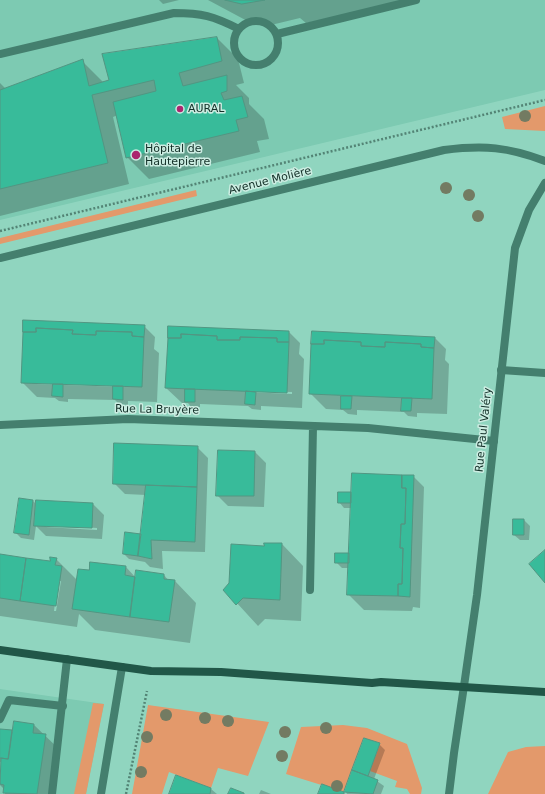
<!DOCTYPE html>
<html>
<head>
<meta charset="utf-8">
<style>
	body { margin:0 }
	canvas { display:block; background:#90d5bf }
</style>
</head>
<body>
<canvas width="545" height="794"></canvas>
<script>
const c = document.querySelector('canvas').getContext('2d');
c.lineJoin = 'round';
function paint(path, color) { c.fillStyle = color; c.fill(path, 'evenodd'); }
function trace(path, color, width, dash) { c.strokeStyle = color; c.lineWidth = width; c.lineCap = dash ? 'butt' : 'round'; c.setLineDash(dash || []); c.stroke(path); }
function label(font, color, halo, rows, align = 'center') {
  c.font = font + ' "DejaVu Sans",sans-serif'; c.lineWidth = 3; c.setLineDash([]); c.textBaseline = 'middle'; c.strokeStyle = halo; c.fillStyle = color; for (const [text, x, y, turn = 0] of rows) {
    c.save(); c.translate(x, y); c.rotate((+turn || 0) * Math.PI / 180); c.textAlign = isNaN(turn) ? turn : align; if (halo) c.strokeText(text, 0, 0); c.fillText(text, 0, 0); c.restore();
  }
}
paint(new Path2D(`
	M0,0H545V90L0,220Z
	M0,689L104,704L86,794H0Z`), '#7dcab2');
paint(new Path2D(`
	M545,106V131L505,129L502,117Z
	M196,190L197,196L0,244V238Z
	M93,703L104,704L86,794H74Z
	M148,705L269,722L248,776L218,768L211,788L169,772L162,794H132Z
	M343,725L367,728L407,744L422,788L421,794H410L407,789L395,787L397,781L370,771L380,744L364,738L344,792L286,774L301,727Z
	M545,746V794H488L508,752L526,747Z`), '#e3996b');
paint(new Path2D(`
	M159,0H179L163,4Z
	M208,0H413L306,23L300,18L271,25L251,23Z
	M217,38L238,59L244,83L236,85L249,98V104L264,119L269,139L257,141L260,152L149,179L127,157L118,115L113,117L129,184L0,216V83L6,89L82,61L104,83Z
	M144,326L155,337L154,349L159,353L157,402L128,401V405L119,404L115,400L68,399V402L59,401L55,398L37,397L22,382ZM36,382L125,385V387L36,384Z
	M289,332L300,343L299,354L304,359L302,408L261,406V410L252,409L248,406L200,404V407H191L188,403H182L166,388ZM248,391L292,392V394L248,392Z
	M435,338L446,349L445,360L449,364L447,414L417,413V417L408,416L404,412L357,410V415L348,414L343,410L326,409L311,394Z
	M197,447L208,458L205,552L162,551L163,569L150,567L145,562L129,559L124,554L141,535L146,495L125,494L114,483Z
	M255,452L266,463L264,507L228,506L217,495Z
	M413,476L424,487L420,608L413,607L412,611L364,610L348,594L349,568H342L336,562L350,555L351,508H344L339,502L350,493L352,495Z
	M20,500L33,501L37,505V501L93,504L104,515L102,539L46,536L36,526L34,540L21,538L16,533ZM46,525L97,528V530L46,527Z
	M524,520L530,526L529,540H520L514,535Z
	M282,544L303,566L301,621L265,619L258,626L225,590L265,547Z
	M0,555L51,563L56,559L77,580L90,571L126,567L136,578L164,575L169,581H175L196,603L190,643L95,630L79,614L77,627L0,616ZM58,581H61L56,611H54Z
	M34,725L60,750L54,794H5L4,789L0,785L2,762H0V730L13,732Z
	M365,739L379,744L385,750L374,779L384,786L381,794H347L346,792Z
	M211,789L217,794H171Z
	M261,790L271,794H259Z`), '#0003');
const building = new Path2D(`
	M225,0H265L242,4Z
	M217,37L222,61L179,73L183,86L227,75V91L221,93L224,100L242,96L248,117L236,120L239,131L126,158L113,102L156,91L154,80L92,95L108,163L0,189V90L83,59L89,86L109,80L102,54Z
	M23,320L145,325L144,337L132,336V332L96,331V335L72,334L73,330L36,328V332H23Z
	M168,326L289,331V342H277V338L240,337V340H217V336L181,334V338H168Z
	M36,328L73,330L72,334L96,335V331L132,332V336L144,337L142,387L21,383L23,332H36Z
	M312,331L435,337L434,348L421,347V344L385,342V347L361,346V342L324,340V344H311Z
	M181,334L217,336V340H240V337L277,338V342H289L287,393L165,388L168,338H181Z
	M324,340L361,342V346L385,347V342L421,344V347L434,348L432,399L309,394L311,344H324Z
	M53,384H63V397L52,396Z
	M113,386H123V400L113,399Z
	M185,389H195V402H185Z
	M246,391L256,392L255,405L245,404Z
	M341,396H352L351,409H341Z
	M402,398H412L411,411H401Z
	M114,443L198,446L197,487L113,484Z
	M218,450L255,451L254,496H216Z
	M352,473L402,475V488H406L405,524H401L400,548H403L402,584H398V596L347,595Z
	M402,475H414L410,597L398,596V584H402L403,548H400L401,524H405L406,488H402Z
	M146,485L197,487L195,542L151,540L152,559L138,556Z
	M338,492H351V503H338Z
	M19,498L33,500L29,535L14,533Z
	M36,500L93,503L92,528L34,526Z
	M513,519H524V535H513Z
	M125,532L141,534L138,556L123,554Z
	M264,543H282L280,600L243,598L236,605L223,590L229,583L231,544L264,546Z
	M545,550V583L529,564Z
	M335,553H349V563H335Z
	M0,554L26,558L20,601L0,598Z
	M50,557L57,558L55,565L62,566L56,606L20,601L26,558L50,561Z
	M90,562L126,566L125,575L135,577L130,617L72,609L78,569L89,570Z
	M136,570L164,574V579L175,580L169,622L130,617Z
	M14,721L34,724L33,733L46,734L37,794L3,793L4,785L0,784L1,758L8,759Z
	M0,729L12,730L8,759L0,758Z
	M364,738L380,743L368,776L352,770Z
	M352,770L378,780L373,794L344,792Z
	M176,775L211,788L210,794H169Z
	M322,784L344,792V794H318Z
	M231,788L244,793V794H228Z`);
paint(building, '#38bb9a');
trace(building, '#529682', 1);
trace(new Path2D(`
	M0,231L545,100
	M126,794L147,691`), '#538475', 2.5, [2, 2]);
trace(new Path2D(`
	M234 43a22 22 0 1 1 44 0a22 22 0 1 1-44 0Z
	M277,34L416,0
	M0,54L174,13C202,13 213,16 239,29
	M0,719L9,700L63,706
	M52,794L67,659
	M101,794L122,667`), '#447f6e', 8);
trace(new Path2D(`
	M501,370L545,373
	M0,425L128,419L368,428L494,441
	M310,590L313,426
	M449,794L454,753L464,686`), '#447f6e', 8);
trace(new Path2D(`
	M0,258L444,150C484,145 508,147 545,161
	M464,686L477,595L515,248L529,210L545,183`), '#447f6e', 8);
trace(new Path2D(`
	M0,650L151,671L221,672L372,683L381,682L545,692`), '#215748', 8);
c.fillStyle = '#737b62';
for (const [x, y] of [
	[525,116],
	[446,188],
	[469,195],
	[478,216],
	[166,715],
	[205,718],
	[228,721],
	[326,728],
	[285,732],
	[147,737],
	[282,756],
	[141,772],
	[337,786]
]) { c.beginPath(); c.arc(x, y, 6, 0, 2 * Math.PI); c.fill(); }
for (const [x, y, r, color] of [
	[180,109,4,"#ab266f"],
	[136,155,5,"#ab266f"]
]) { const dot = new Path2D(); dot.arc(x, y, r, 0, 2 * Math.PI); c.fillStyle = color; c.fill(dot); trace(dot, '#ccede2', 1.5); }
label('11px', '#133028', '#ccede2', [
	["AURAL",188,109],
	["Hôpital de",145,149],
	["Hautepierre",145,162]
], 'left');
label('11px', '#133028', '#ccede2', [
	["Avenue Molière",270,181,-14],
	["Rue La Bruyère",157,410,1],
	["Rue Paul Valéry",484,430,-84]
]);
</script>
</body>
</html>
